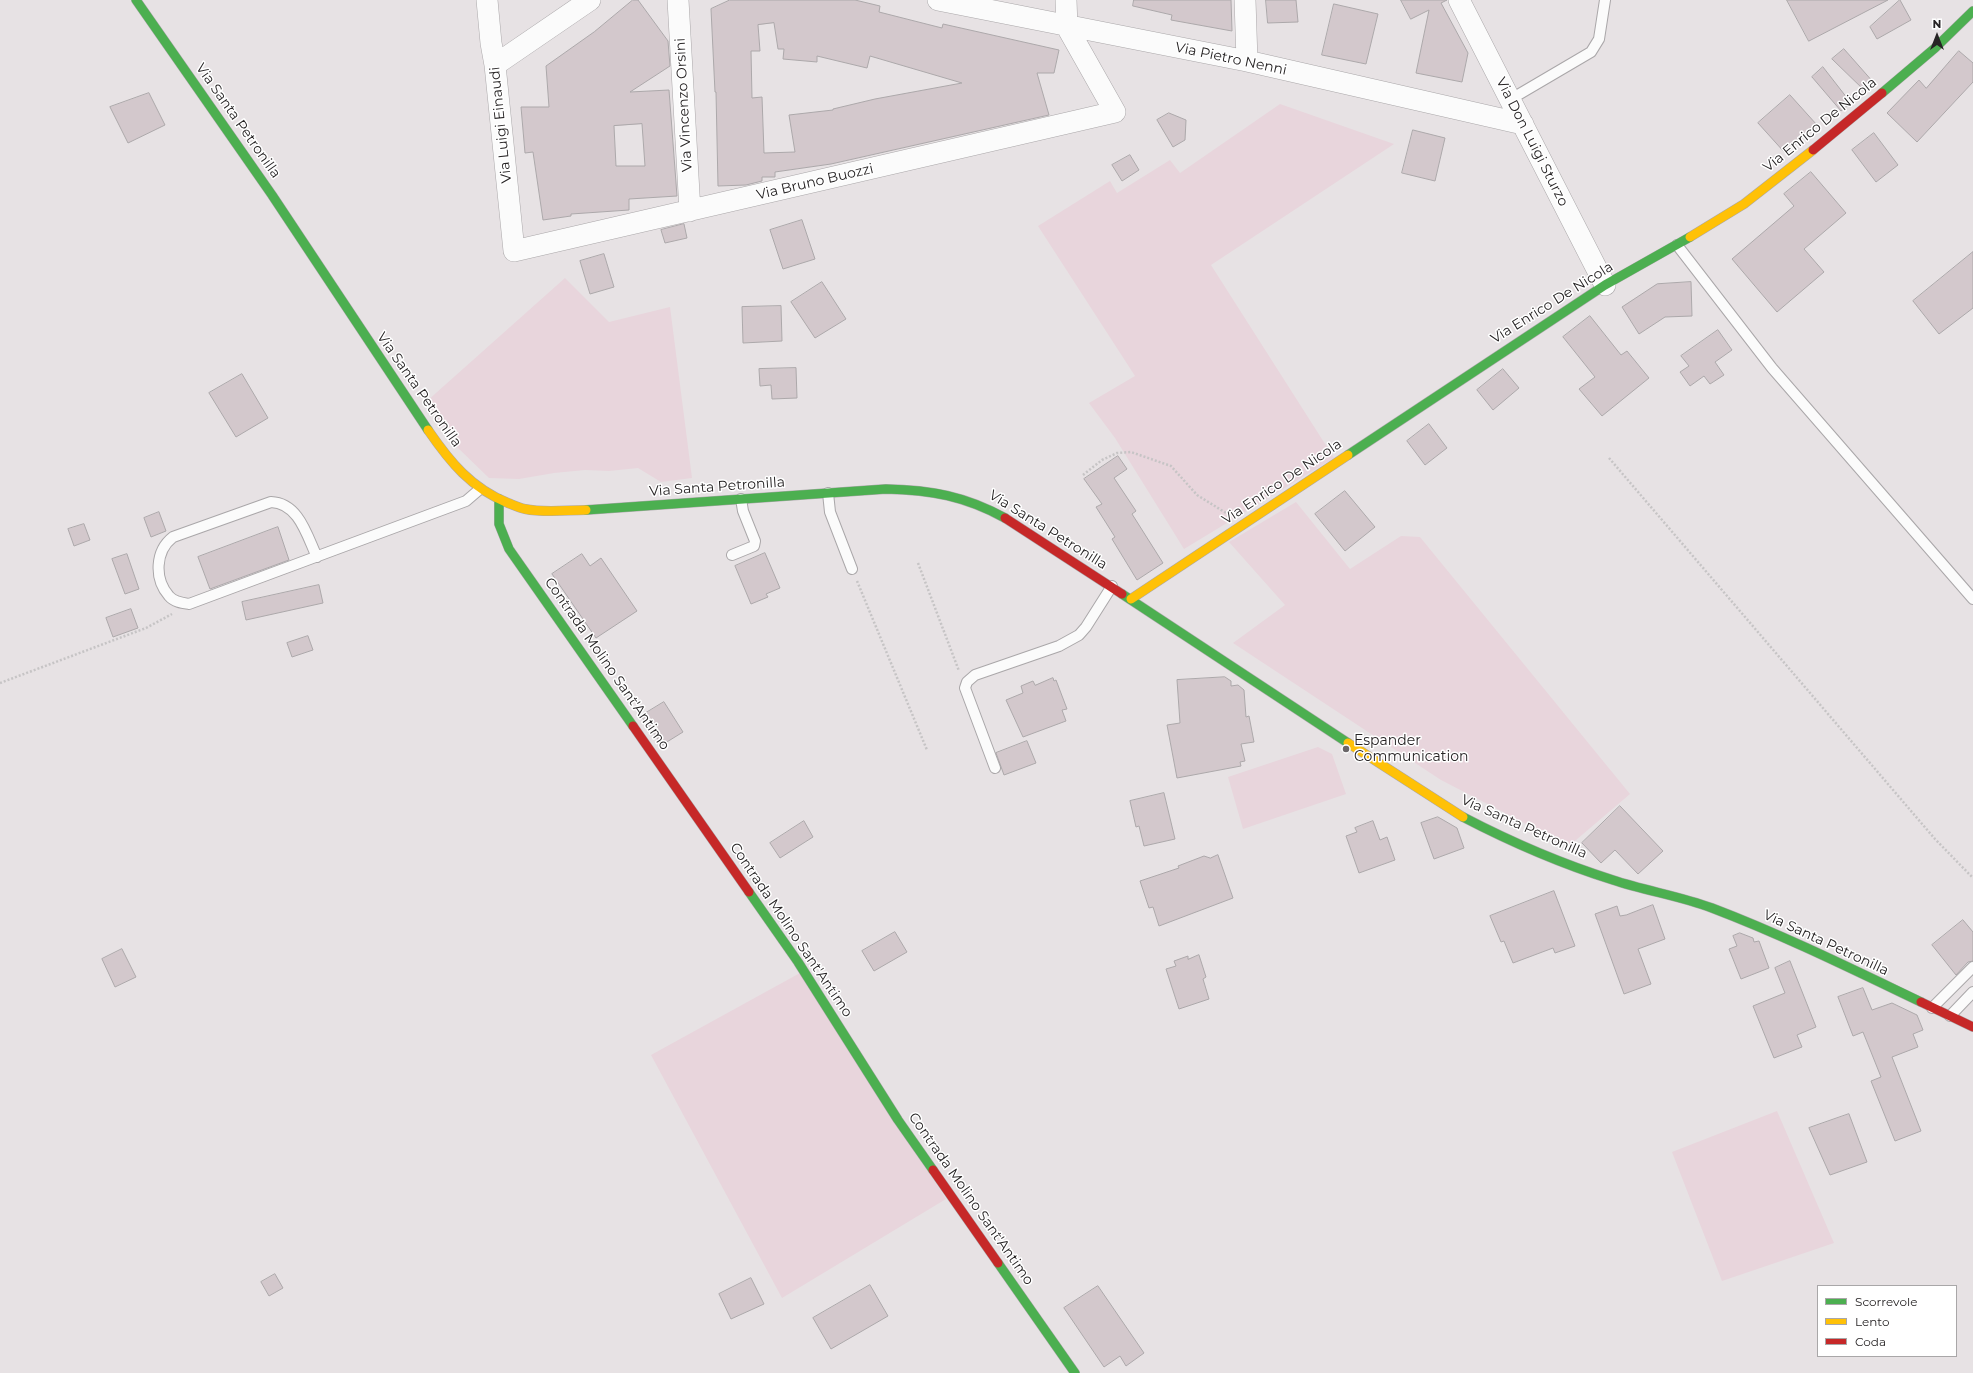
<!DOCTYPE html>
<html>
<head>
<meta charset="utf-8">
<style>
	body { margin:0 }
	#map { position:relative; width:1973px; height:1373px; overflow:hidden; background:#e7e2e4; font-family:Montserrat,sans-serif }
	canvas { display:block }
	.legend { position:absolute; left:1817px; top:1285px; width:140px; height:72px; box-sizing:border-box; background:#fff; border:1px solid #a9a7a8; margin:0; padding:5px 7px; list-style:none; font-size:12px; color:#272425 }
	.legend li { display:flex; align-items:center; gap:8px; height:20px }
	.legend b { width:20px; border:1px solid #a9a7a8 }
	.north { position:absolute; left:1917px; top:16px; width:40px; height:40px; -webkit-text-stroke:3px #fff; paint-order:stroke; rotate:0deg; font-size:11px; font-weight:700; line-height:16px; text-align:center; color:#272425 }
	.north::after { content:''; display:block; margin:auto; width:14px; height:18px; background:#272425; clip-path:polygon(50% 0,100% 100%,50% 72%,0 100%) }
</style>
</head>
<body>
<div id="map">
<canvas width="1973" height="1373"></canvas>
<ul class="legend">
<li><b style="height:5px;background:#4caf50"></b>Scorrevole</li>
<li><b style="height:5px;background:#ffc107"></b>Lento</li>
<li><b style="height:5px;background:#c62828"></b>Coda</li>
</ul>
<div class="north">N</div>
</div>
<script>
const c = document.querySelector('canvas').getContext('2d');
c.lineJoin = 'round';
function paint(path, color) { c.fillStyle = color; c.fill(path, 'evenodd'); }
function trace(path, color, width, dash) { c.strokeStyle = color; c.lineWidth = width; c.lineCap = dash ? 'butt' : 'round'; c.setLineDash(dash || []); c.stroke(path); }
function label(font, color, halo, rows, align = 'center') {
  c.font = font + ' Montserrat,sans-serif'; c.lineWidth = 3; c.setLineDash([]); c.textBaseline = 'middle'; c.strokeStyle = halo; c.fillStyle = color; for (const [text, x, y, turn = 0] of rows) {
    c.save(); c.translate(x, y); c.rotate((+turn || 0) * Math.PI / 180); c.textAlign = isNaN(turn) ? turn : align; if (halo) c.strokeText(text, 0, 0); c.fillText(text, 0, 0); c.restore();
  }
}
paint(new Path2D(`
	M1280,104L1394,144L1211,265L1334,458L1184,549L1115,438L1089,403L1135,376L1038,226L1110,181L1117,193L1170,160L1180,173Z
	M565,278L609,322L670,307L692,478L661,482L638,468L609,471L585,470L554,473L519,479L489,478L457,447L427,401Z
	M1296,502L1350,569L1401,536L1420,537L1630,794L1569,846L1441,780L1233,643L1285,605L1229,542Z
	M1318,747L1332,754L1346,794L1243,829L1228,777Z
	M800,973L946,1199L782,1298L651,1055Z
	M1777,1111L1834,1243L1722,1281L1672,1152Z`), '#e8d5dc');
const building = new Path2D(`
	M633,0H638L668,41L670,66L630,92L669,90L677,196L629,199V210L571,214V216L543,220L533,152L525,153L521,107H549L546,66L594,32ZM642,124L645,166H616L614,126Z
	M730,0H855L880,6L879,12L942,28L943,24L1059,50L1054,73H1037L1049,115L831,164L775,172V177H762V181L746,185L718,186L716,92H715L711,9ZM774,23L778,49H784L783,59L817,62V56L867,68L870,56L962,83L875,99L833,109V110L789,115L795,152L764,153L762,97L752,98L751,51H760L758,25Z
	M1134,0H1231L1232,31L1171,20L1172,15L1133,6Z
	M1266,0H1296L1298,22L1268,23Z
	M1401,0H1447L1441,3L1468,53L1462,82L1416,73L1429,10L1411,19Z
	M1787,0H1888L1809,41Z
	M1900,0L1911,20L1877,39L1870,27Z
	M1334,4L1378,14L1366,64L1322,55Z
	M1844,49L1874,83L1865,91L1832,59Z
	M1959,51L1973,63V82L1917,142L1887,113L1919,80L1926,88Z
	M1823,67L1851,103L1841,111L1812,77Z
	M149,93L165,125L128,143L110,107Z
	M1790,95L1817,125L1785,153L1758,123Z
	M1169,113L1186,120L1185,140L1173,147L1157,120Z
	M1413,130L1445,138L1435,181L1402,173Z
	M1874,133L1898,165L1876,182L1852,150Z
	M1130,155L1139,170L1122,181L1112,165Z
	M1811,172L1846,213L1804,249L1824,272L1777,312L1732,259L1794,206L1784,194Z
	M802,220L815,259L783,269L770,230Z
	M684,224L687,238L665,243L661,230Z
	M1973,252V308L1939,334L1913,301Z
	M604,254L614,287L590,294L580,261Z
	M822,282L846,319L815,338L791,302Z
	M1691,282L1692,316L1665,317L1639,334L1622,307L1657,284Z
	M781,306L782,341L743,343L742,307Z
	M1590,316L1621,355L1627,351L1649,378L1602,416L1579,389L1595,377L1563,337Z
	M1718,330L1732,350L1715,362L1724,375L1710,384L1704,376L1690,386L1680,372L1689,366L1681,356Z
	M796,368L797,398L772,399L771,385L760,386L759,369Z
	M1503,369L1519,388L1493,410L1477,390Z
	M242,374L268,418L236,437L209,393Z
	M1429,424L1447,448L1425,465L1407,441Z
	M1118,456L1127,469L1114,478L1136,511L1132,514L1163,563L1137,580L1112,539L1115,537L1096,507L1102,504L1084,479Z
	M1345,491L1375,527L1345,551L1315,514Z
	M159,512L166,531L151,537L144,518Z
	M84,524L90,540L74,546L68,529Z
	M278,527L289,560L210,589L198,557Z
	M765,553L780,588L766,594L768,597L751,604L735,566Z
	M127,554L139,589L125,594L112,559Z
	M582,554L590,566L601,558L637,611L596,638L552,574Z
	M319,585L323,603L246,620L242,602Z
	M131,609L138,628L113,637L106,618Z
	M308,636L313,650L292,657L287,643Z
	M1225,677L1231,681V686L1238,685L1244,690L1246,717L1249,716L1254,742L1241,744L1245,761L1240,762L1241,766L1177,778L1167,725L1180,723L1177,680Z
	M1053,678L1054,681L1056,680L1067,709L1062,710L1066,721L1023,737L1006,700L1023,693L1021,686L1033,681L1035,685Z
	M664,702L683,732L662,745L641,716Z
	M1027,741L1036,763L1004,775L996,753Z
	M1164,793L1175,839L1144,846L1139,826L1136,827L1130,801Z
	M1620,806L1663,851L1638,874L1615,850L1601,863L1582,843Z
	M1438,817L1457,828L1464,848L1434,859L1421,823Z
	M804,821L813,837L780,858L770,843Z
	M1373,821L1380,840L1387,837L1395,860L1359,873L1346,836L1357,832L1355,828Z
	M1218,855L1233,898L1159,926L1153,907L1149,908L1140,881L1179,868L1178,866L1204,856L1210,858Z
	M1554,891L1575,946L1555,953L1553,948L1513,963L1504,941L1501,942L1490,916Z
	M1653,905L1665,939L1638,949L1651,984L1624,994L1595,914L1617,906L1620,916L1626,915Z
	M1963,920L1973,932V961L1968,962L1956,975L1932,945Z
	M895,932L907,952L874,971L862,951Z
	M1740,933L1753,938L1754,942L1759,941L1769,968L1741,979L1729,949L1737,946L1733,936Z
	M122,949L136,977L115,987L102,959Z
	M1199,955L1206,977L1203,979L1209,999L1179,1009L1166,969L1176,966L1174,961L1188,956V959Z
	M1790,961L1816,1027L1797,1035L1802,1047L1774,1058L1753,1006L1785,993L1775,968Z
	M1863,988L1872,1010L1892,1003L1917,1015L1923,1030L1913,1034L1918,1047L1892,1057L1921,1131L1895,1141L1871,1081L1881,1077L1863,1032L1853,1036L1838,997Z
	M1849,1114L1867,1162L1830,1175L1809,1128Z
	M275,1274L283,1288L269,1296L261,1282Z
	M751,1278L764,1304L731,1319L719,1294Z
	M870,1285L888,1316L831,1349L813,1318Z
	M1098,1286L1144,1353L1126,1366L1120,1356L1104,1367L1064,1308Z`);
paint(building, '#d3c8cc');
trace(building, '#aca8aa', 1);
const lane = new Path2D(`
	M1511,99L1591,52L1599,39L1605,0
	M1677,245L1772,368L1973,599
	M828,493L830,512L852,569
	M732,555L754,546L755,541L743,511L741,499
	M317,557C307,536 299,503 271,502L173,537C155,551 154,579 169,596C174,602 182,603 189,604L466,501L480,489
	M995,768L965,688L967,682L975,675L1059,646L1079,635L1086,627L1112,586
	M1932,1008L1973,967
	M1950,1016L1973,992`);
const street = new Path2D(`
	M487,0L491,43L495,65L514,251L1115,112L1067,27L1066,0
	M678,0L690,211
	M938,0L1247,61L1523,124
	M1245,0L1247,61
	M1459,0L1605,285
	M495,65L590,0`);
const fast = new Path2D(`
	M136,0L272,195L428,430
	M1882,93L1935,48L1973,11
	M1348,455L1605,285L1690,237
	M499,499V524L509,549L633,726
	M586,510L886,489C931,490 965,496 1005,518
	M1122,594L1348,743
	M1463,817C1511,842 1562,864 1613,880C1646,891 1680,896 1712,908C1783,935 1852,969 1921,1002
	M749,892L798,962L898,1120L933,1170
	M998,1263L1075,1373`);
const slow = new Path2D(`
	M1690,237L1744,204L1813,150
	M428,430C450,462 471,488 508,503C513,505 519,508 525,509C545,513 566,510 586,510
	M1131,599L1348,455
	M1348,743L1463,817`);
const jam = new Path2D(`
	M1813,150L1882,93
	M1005,518L1122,594
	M633,726L749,892
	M1921,1002L1973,1027
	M933,1170L998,1263`);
trace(lane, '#aaa7a9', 12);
trace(street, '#aaa7a9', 22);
trace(fast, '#aaa7a9', 10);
trace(slow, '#aaa7a9', 10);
trace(jam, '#aaa7a9', 10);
trace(new Path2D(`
	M1609,458L1935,839L1973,878
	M1083,475L1102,460L1117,453L1131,452L1171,466L1197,495L1226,513
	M918,563L959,671
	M857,581L927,750
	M0,683L146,628L172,614`), '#c6c4c5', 2.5, [2, 2]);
trace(lane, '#fbfbfb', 10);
trace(street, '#fbfbfb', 21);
trace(fast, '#4caf50', 9);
trace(slow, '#ffc107', 9);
trace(jam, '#c62828', 9);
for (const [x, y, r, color] of [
	[1346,749,4,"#6a6668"]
]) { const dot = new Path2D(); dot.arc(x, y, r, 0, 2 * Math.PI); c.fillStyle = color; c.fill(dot); trace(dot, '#fff', 1.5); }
label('14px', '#272425', '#fff', [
	["Via Pietro Nenni",1231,59,12],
	["Via Vincenzo Orsini",684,105,-93],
	["Via Santa Petronilla",238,121,55],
	["Via Luigi Einaudi",501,125,-96],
	["Via Enrico De Nicola",1820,125,-39],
	["Via Don Luigi Sturzo",1532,142,63],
	["Via Bruno Buozzi",815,182,-13],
	["Via Enrico De Nicola",1552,303,-32],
	["Via Santa Petronilla",419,390,55],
	["Via Enrico De Nicola",1282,482,-34],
	["Via Santa Petronilla",717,487,-4],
	["Via Santa Petronilla",1048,530,32],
	["Contrada Molino Sant'Antimo",607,664,55],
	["Via Santa Petronilla",1524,827,24],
	["Contrada Molino Sant'Antimo",791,930,56],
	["Via Santa Petronilla",1826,943,25],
	["Contrada Molino Sant'Antimo",971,1199,55]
]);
label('14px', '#272425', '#fff', [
	["Espander",1354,741],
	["Communication",1354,757]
], 'left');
</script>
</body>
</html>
